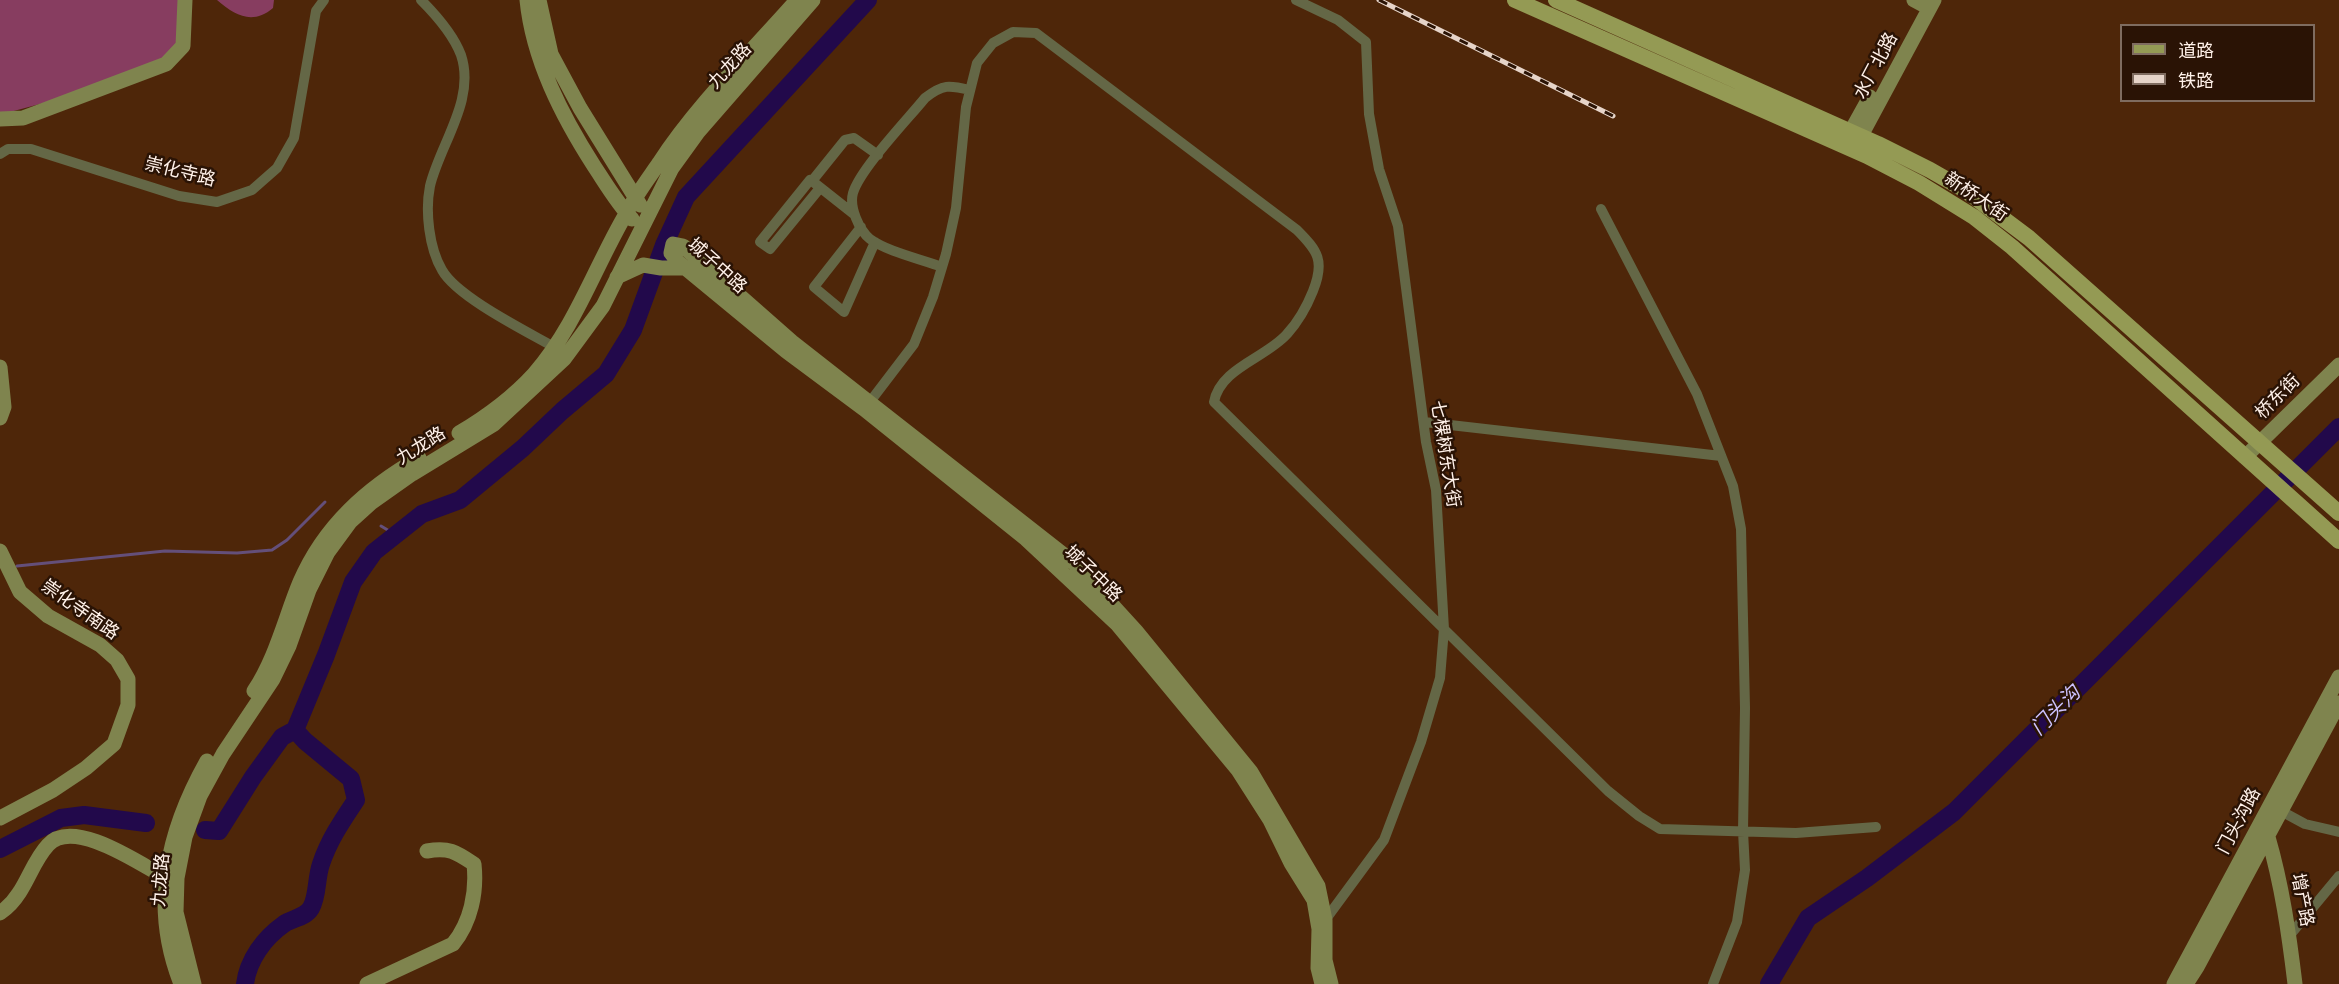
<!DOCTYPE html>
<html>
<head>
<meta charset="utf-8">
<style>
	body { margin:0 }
	#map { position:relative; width:2339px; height:984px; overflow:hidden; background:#4e2609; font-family:Figtree,"Noto Sans SC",sans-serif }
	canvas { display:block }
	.legend { position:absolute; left:2120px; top:24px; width:195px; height:78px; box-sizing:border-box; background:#2a1305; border:2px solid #7f6c60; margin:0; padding:8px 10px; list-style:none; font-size:18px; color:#fff1e9 }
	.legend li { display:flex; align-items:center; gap:12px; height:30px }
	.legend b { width:30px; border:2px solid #7f6c60 }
</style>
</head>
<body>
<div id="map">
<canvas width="2339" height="984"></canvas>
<ul class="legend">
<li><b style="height:8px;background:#949a54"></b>道路</li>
<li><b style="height:8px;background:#e6d4c9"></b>铁路</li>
</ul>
</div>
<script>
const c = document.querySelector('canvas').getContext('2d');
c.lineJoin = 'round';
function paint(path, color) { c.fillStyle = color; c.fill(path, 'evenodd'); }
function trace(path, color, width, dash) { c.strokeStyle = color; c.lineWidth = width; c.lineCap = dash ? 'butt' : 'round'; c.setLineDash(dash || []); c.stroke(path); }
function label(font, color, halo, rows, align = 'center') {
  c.font = font + ' Figtree,"Noto Sans SC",sans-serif'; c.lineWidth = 5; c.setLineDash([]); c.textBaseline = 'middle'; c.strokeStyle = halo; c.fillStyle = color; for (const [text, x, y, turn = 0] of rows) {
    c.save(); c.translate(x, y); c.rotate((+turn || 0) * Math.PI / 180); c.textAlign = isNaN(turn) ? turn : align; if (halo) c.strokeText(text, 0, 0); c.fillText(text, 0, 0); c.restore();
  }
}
paint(new Path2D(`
	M0,0H188L190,26L152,74L10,112L0,113Z
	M217,0H274L273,8C253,25 235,16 217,0Z`), '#873d60');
trace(new Path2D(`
	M381,526L396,535
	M17,566L165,551L237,553L272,550L287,540L325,502`), '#644f7a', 3);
trace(new Path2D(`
	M205,830L219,831L253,777L282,737L295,730L326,655L353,582L374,552L422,514L460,500L523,448L562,411L606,374L633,330L664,245L686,197L868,0
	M0,849L61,818L84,815L146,823
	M245,984C248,960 264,938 284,924C292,918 305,918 311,908C318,896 316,878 321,864C329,840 342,821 356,800L351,779L305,741L295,730
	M1769,984L1808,918L1867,878L1954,812L2339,427`), '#22094b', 18);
trace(new Path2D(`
	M421,0C437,16 453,34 461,55C476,100 440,144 430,186C425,211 429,248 442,270C457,297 526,331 554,347
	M1296,0L1338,20L1366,42L1369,114L1379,169L1398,226L1426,442L1436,490L1444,629L1440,678L1421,742L1384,840L1323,923
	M0,154L8,149H31L179,196L217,202L252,190L277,168L294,138L316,11L324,0
	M812,181L845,140L854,138L878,155
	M820,188L770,249L760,242L810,180L812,181L855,215
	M1601,209L1697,394L1733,486L1741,529L1745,708L1743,831L1745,870L1737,922L1713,984
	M861,227L814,287L844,312L875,242
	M942,267C921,259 888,252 870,239C859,230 849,207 853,193C860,169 908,119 925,98C943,84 949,85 970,90
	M866,407L914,344L933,297L946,254L956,208L966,107L977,63L993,43L1013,32L1036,33L1297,230C1318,251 1325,261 1313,291C1307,306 1298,322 1287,334C1266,358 1220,368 1214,402L1608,791L1639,816L1660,829L1796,833L1876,827
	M1424,422L1721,456
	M2281,811L2305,824L2339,832
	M2290,935L2339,876`), '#646746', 10);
trace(new Path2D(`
	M527,0C533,60 562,116 594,166C606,184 617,203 632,219
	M539,0L551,54L580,108L640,205
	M1914,0L1929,8
	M0,119L23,118L166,64L183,46L185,0
	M1845,142L1870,97
	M1856,145L1934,0
	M617,277L643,265L661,268H686
	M0,367L4,407L0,418
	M459,433C486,417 513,397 534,374C576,326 595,266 627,212C636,195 648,179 659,163C696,106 752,51 797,0
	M2245,457L2339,365
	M0,551L20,592L48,616L100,645L117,660L128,679V705L114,744L86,768L53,790L0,818
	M254,691C276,658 285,618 300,582C324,526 367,488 419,458
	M2264,835L2268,837C2282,885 2289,934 2295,984
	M0,913C7,908 14,901 19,893C29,878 35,859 48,845C73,817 140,864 166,878
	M181,984C150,906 167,832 207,761
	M194,984L176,912L177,878L185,837L200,796L223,754L273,679L289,646L309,590L328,552L350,522L371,503L412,474L494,424L564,359L603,306L672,168L698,132L813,0
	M367,984L453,944C471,922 477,892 474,864C456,852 449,847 427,851
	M1322,984L1318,968L1319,929L1314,900L1291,863L1270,820L1238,770L1117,624L1026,539L864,409L786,351L678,262L671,253L673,244L683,246L792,342L1074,563L1136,631L1251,772L1318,886L1325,920V960L1331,984
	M2174,984L2339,677
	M2186,984L2197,967L2339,703`), '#7f844e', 15);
trace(new Path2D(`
	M1515,0L1867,156L1919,183L1974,217L2012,247L2339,541
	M1556,0L1878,144L1930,170L1965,190L2029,238L2339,513`), '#949a54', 16);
const rail = new Path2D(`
	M1379,0L1613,116`);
trace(rail, '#e6d4c9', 5);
trace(rail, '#2a1305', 3, [9]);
label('18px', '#fff1e9', '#2a1305', [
	["九龙路",730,66,-48],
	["水厂北路",1876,66,-62],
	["崇化寺路",180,172,14],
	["新桥大街",1976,197,34],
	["城子中路",717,266,42],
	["桥东街",2278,397,-45],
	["九龙路",421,446,-32],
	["七棵树东大街",1445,454,81],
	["城子中路",1093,574,44],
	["崇化寺南路",80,610,35],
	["门头沟路",2239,821,-62],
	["九龙路",161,880,-85],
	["增产路",2302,900,79]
]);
label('italic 20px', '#ccc2fe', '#2a1305', [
	["门头沟",2056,711,-45]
]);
</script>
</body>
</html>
